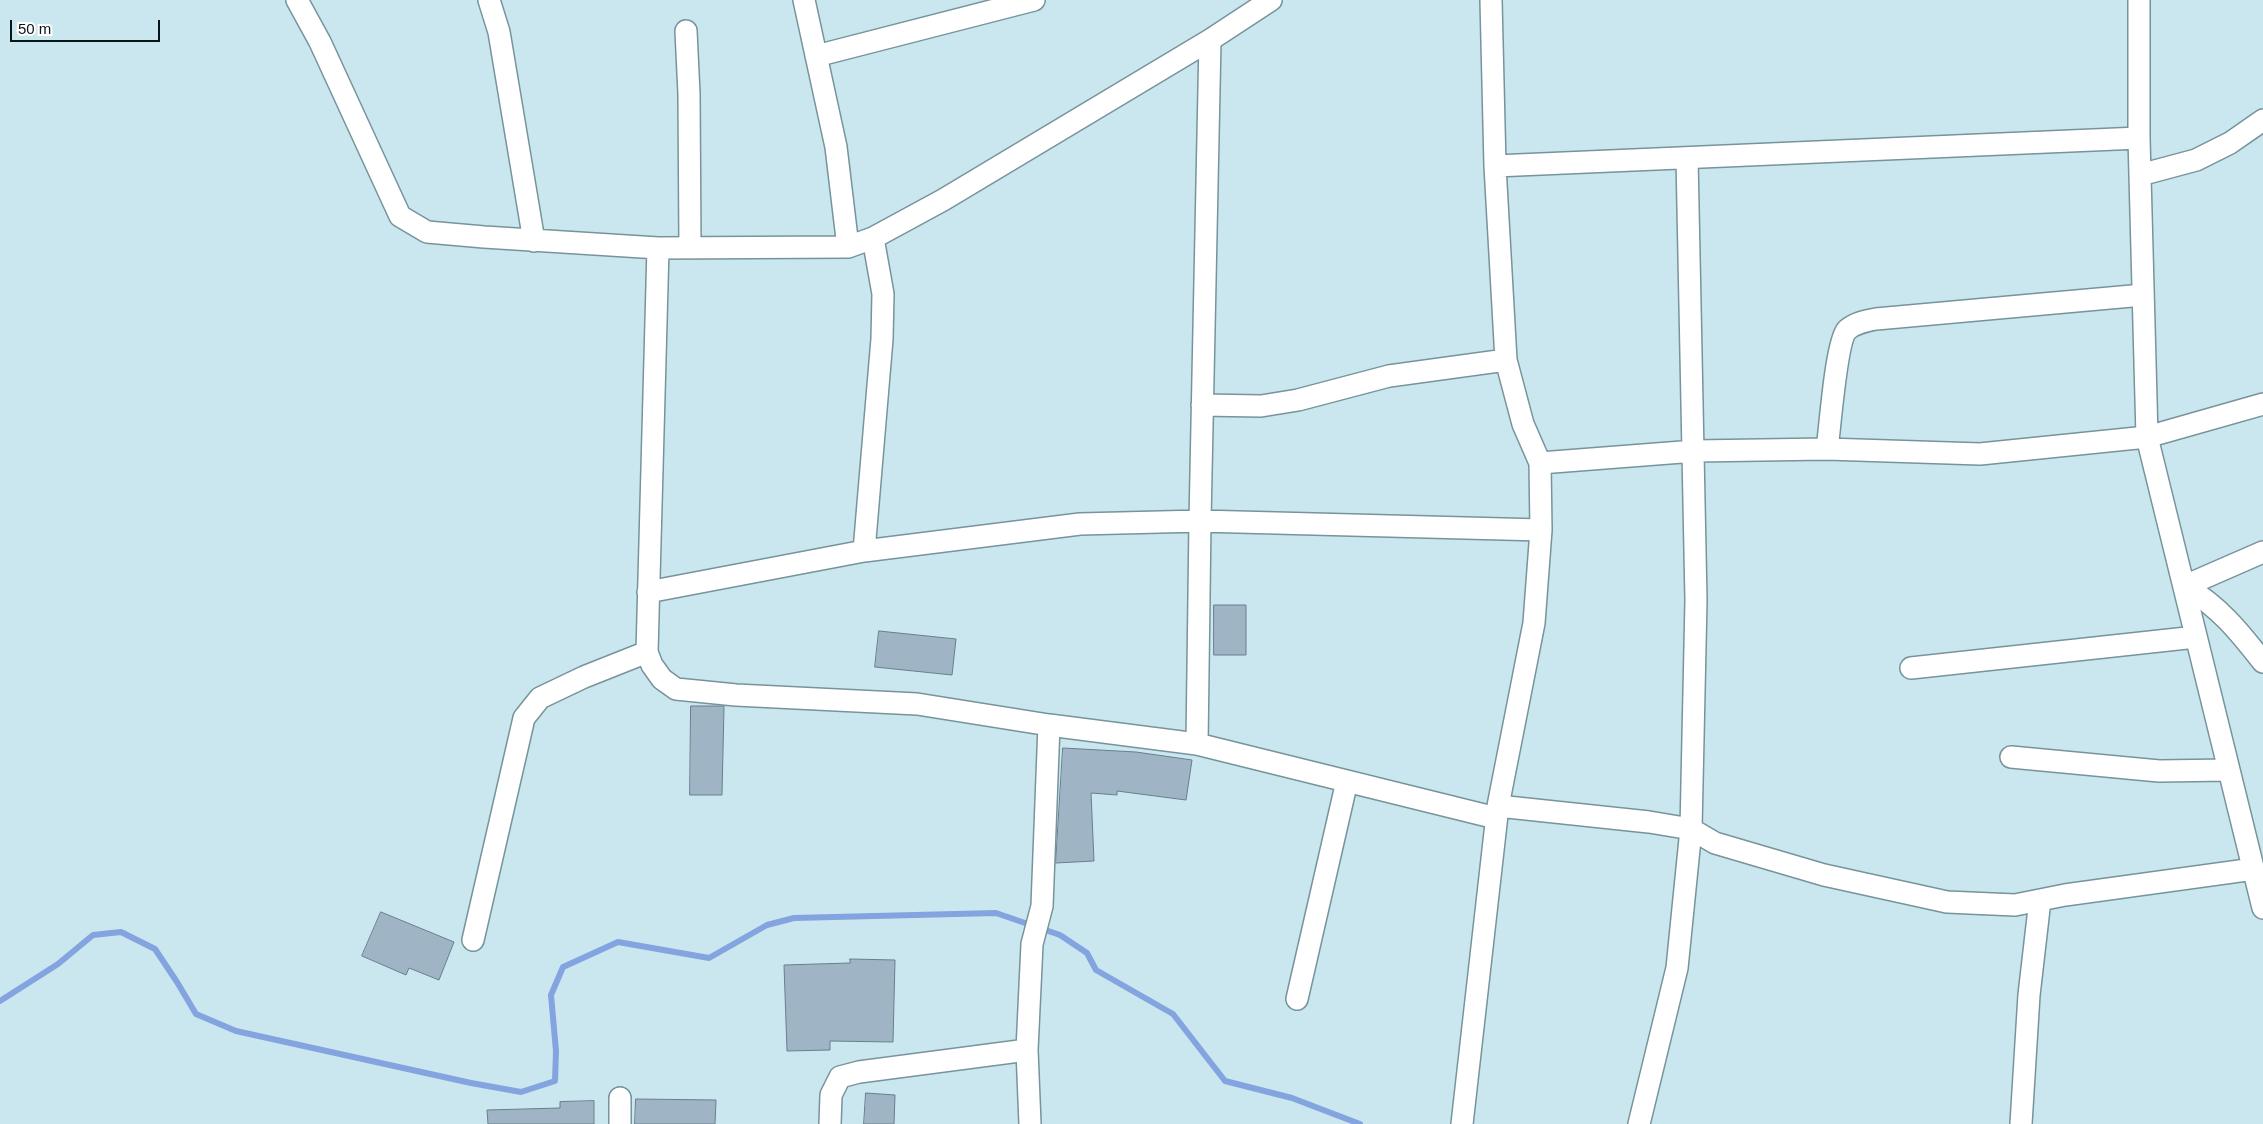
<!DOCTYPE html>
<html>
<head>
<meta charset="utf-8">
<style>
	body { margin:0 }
	#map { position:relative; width:2263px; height:1124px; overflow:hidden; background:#cae7f0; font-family:Arial,sans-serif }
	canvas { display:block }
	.scale { position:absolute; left:10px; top:20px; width:150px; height:22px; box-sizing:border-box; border:2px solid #0a1518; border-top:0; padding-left:6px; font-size:15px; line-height:18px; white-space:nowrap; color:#0a1518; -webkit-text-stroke:4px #fff; paint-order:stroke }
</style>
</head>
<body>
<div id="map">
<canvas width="2263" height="1124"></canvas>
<div class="scale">50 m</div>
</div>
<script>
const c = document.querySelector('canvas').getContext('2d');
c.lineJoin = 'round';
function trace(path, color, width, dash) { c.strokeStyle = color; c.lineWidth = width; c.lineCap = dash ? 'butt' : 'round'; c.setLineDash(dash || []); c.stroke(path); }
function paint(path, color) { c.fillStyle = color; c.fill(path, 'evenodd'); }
trace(new Path2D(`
	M0,1001L58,964L93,935L121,932L155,949L177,982L196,1014L236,1031L471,1083L521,1092L555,1081L556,1051L551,995L563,967L618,942L709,958L767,925L794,918L996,913L1060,935L1087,953L1096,970L1173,1014L1225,1081L1292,1098L1360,1124`), '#83a4de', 6);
const building = new Path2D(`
	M1214,605H1246V655H1214Z
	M879,631L956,639L952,675L875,667Z
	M691,706H724L722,795H690Z
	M1063,748L1136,752L1192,760L1186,800L1117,791V795L1091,793L1094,861L1056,863Z
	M381,912L454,942L439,980L409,968L406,975L362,956Z
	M850,959L895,960L893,1042L830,1041V1050L787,1051L784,965L850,963Z
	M866,1093L895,1095L894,1124H864Z
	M636,1099L716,1100L715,1124H635Z
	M594,1101V1124H488L487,1110L560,1108V1102Z`);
paint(building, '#9fb5c5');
trace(building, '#697e8d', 1);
const minor = new Path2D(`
	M297,0L320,42L400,216L427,232L484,237L658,248L848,247L873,238L943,200L1210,40L1271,0
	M489,0L499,32L534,241
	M804,0L836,147L848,247
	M2139,0V138L2147,437L2263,908
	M686,31L689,94L690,248
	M816,56L1034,0
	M1495,166L2139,138
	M2140,175L2196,160L2230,143L2263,120
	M658,248L647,652L652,665L662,679L676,689L736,695L917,704L1049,725L1197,744L1496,818
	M1202,405L1261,406L1298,400L1389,376L1506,360
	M1827,449C1830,429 1836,342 1847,330C1855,323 1865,321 1876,319L2143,295
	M1540,463L1695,451L1827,449L1980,454L2147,437L2263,404
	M864,551L882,339L883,294L873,238
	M2185,586C2220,608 2237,629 2263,662
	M2185,586L2263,552
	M648,592L864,551L1080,524L1200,521L1541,530
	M1911,668L2196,637
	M1197,744L1200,521L1210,40
	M2011,757L2159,771L2229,770
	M1498,806L1649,822L1691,829L1715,843L1824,875L1947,902L2015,905L2065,895L2254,869
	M473,940L524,718L540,698L584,677L647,652
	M1297,999L1347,781
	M620,1098V1124
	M830,1124L831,1095L840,1077L859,1072L1027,1050
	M1030,1124L1027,1050L1032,944L1042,906L1049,725
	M1462,1124L1498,806L1534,623L1541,530L1540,463L1523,424L1506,360L1495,166L1491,0
	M1639,1124L1677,968L1691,829L1696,600L1687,158
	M2021,1124L2029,995L2040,900`);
trace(minor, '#77939b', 24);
trace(minor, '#fff', 21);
</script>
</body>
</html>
